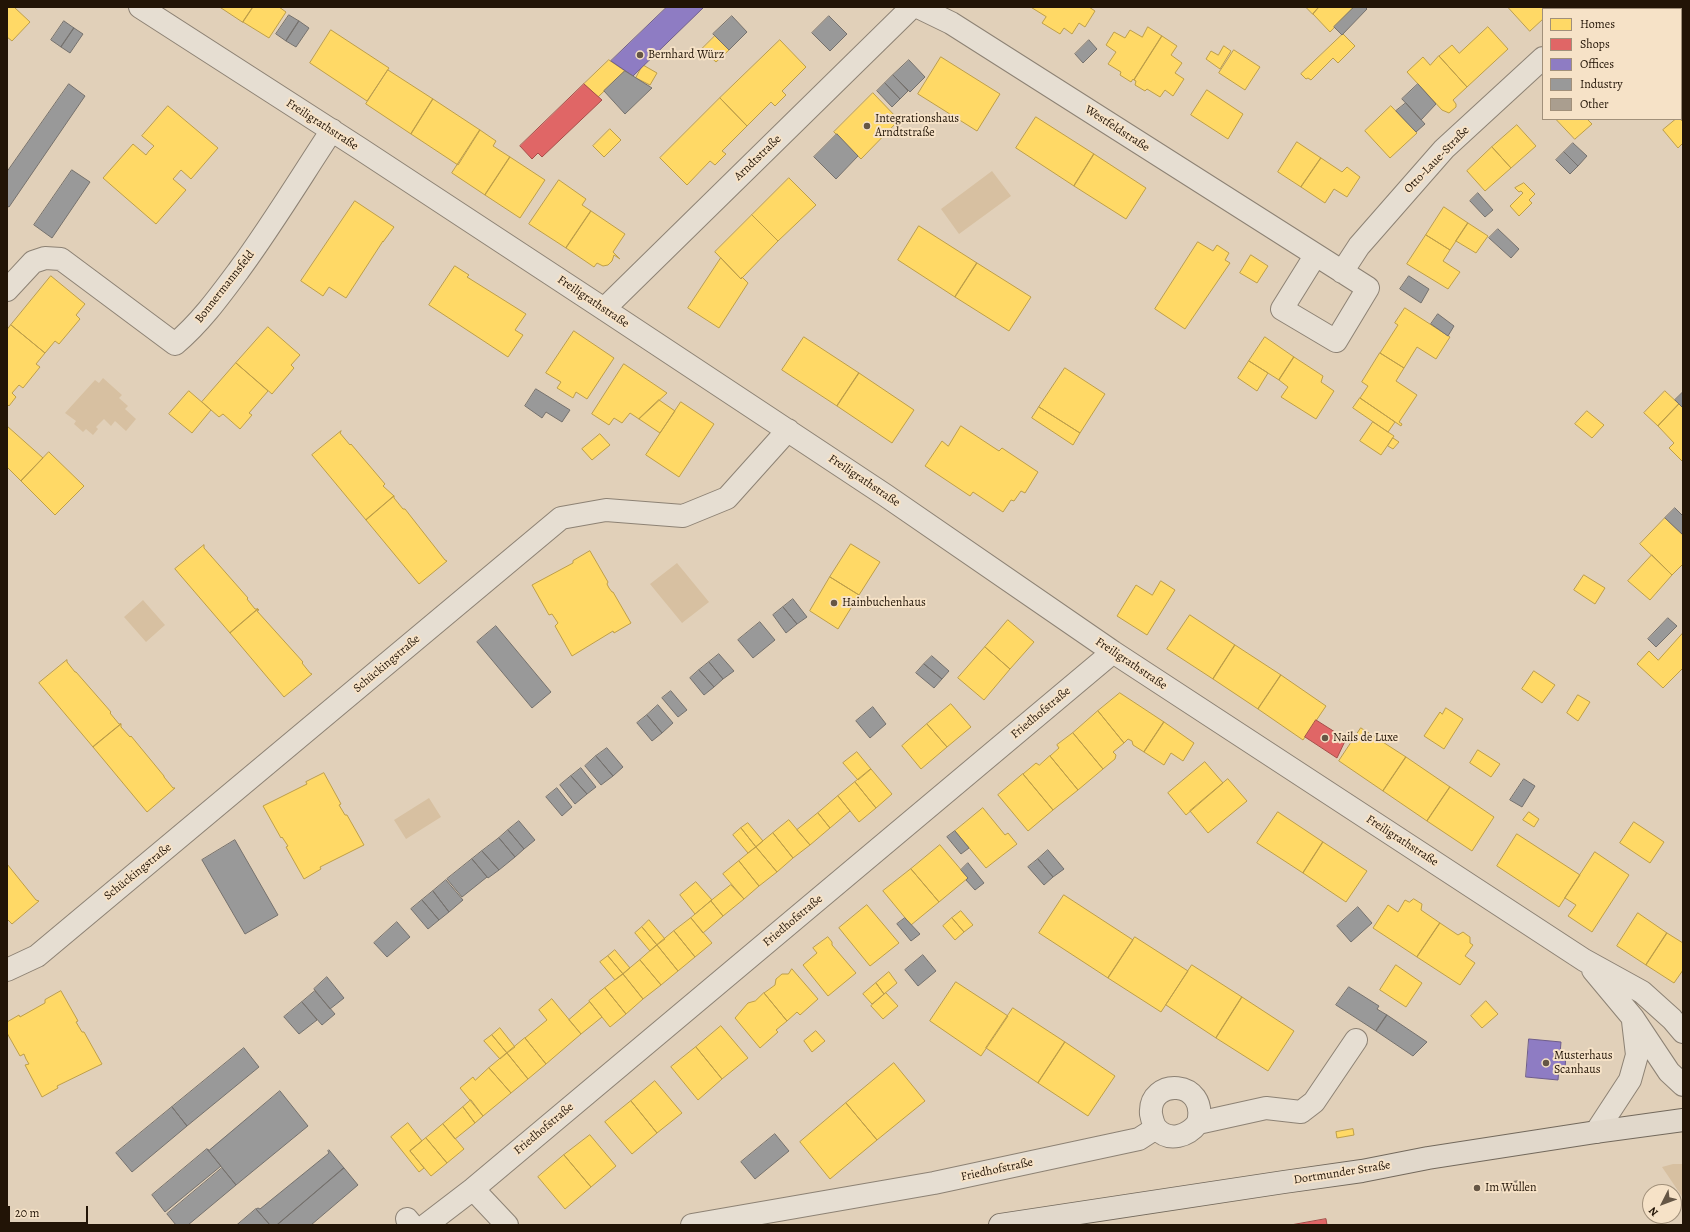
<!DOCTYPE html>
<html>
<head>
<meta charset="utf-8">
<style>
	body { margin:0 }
	#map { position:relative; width:1690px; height:1232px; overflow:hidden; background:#e1d0b9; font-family:Alegreya,serif }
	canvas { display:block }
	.frame { position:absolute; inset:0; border:8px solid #221406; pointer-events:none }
	.legend { position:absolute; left:1542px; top:8px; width:140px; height:112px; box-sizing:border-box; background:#f6e2c7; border:1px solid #a1907a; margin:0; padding:5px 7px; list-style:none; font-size:12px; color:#221406 }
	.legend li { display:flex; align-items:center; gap:8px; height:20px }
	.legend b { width:20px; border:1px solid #a1907a }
	.north { position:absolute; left:1642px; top:1184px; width:40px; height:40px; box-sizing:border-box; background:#f6e2c7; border:1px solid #a1907a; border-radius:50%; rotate:228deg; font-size:11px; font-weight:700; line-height:16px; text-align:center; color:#221406 }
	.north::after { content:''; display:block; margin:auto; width:14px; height:18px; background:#655645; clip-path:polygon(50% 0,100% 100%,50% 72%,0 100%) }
	.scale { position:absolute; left:8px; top:1206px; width:80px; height:18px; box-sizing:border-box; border:2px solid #221406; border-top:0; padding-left:5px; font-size:12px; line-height:14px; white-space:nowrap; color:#221406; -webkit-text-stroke:3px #f6e2c7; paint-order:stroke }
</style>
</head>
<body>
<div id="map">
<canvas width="1690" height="1232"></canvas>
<div class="frame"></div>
<ul class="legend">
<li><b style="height:11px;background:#ffd966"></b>Homes</li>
<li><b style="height:11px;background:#e06666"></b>Shops</li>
<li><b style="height:11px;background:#8e7cc3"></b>Offices</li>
<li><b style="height:11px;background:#999"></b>Industry</li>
<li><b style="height:11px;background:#aa9e8f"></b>Other</li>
</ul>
<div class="north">N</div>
<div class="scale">20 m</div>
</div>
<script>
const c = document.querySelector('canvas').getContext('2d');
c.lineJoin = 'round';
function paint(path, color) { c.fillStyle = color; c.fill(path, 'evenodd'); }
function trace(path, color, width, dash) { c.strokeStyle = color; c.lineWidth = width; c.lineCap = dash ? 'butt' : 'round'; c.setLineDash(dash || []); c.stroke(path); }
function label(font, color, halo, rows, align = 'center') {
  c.font = font + ' Alegreya,serif'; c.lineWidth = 4; c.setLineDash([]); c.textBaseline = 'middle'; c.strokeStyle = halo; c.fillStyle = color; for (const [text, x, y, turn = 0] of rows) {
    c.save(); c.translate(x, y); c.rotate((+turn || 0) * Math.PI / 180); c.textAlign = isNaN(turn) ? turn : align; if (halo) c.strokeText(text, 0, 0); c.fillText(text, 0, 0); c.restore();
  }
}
paint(new Path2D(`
	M992,171L1011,196L959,234L941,209Z
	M103,378L122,395L119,398L128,406L125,409L136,419L126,431L115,421L111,426L104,419L96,427L98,429L93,435L86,429L83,432L74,424L76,421L65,413L95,380L99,383Z
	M677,563L709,602L682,623L650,584Z
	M143,600L165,625L146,642L124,617Z
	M429,798L441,817L406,839L394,820Z
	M1673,1164H1683V1198L1662,1167Z`), '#d7c0a1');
const homes = new Path2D(`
	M7,7H14L30,22L12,41L7,37Z
	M220,7H253L243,22Z
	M253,7H279L286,12L269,38L243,22Z
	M1031,7H1089L1095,11L1085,27L1079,23L1072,34L1064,28L1060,34L1042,23L1046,17Z
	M1306,7H1319L1313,14Z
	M1319,7H1354L1330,32L1313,14Z
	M1508,7H1556L1554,9H1543V19L1530,31Z
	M1652,7H1683V25L1681,27V9H1651Z
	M1148,27L1162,36L1134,80L1133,79L1131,82L1120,75L1121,72L1108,64L1116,52L1106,45L1114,32L1125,38L1130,30L1142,37Z
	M1488,27L1508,49L1467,87L1439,56L1452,45L1459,53Z
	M331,30L389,68L367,101L310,63Z
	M1343,34L1355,46L1338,63L1333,58L1311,80L1308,78L1306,79L1301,74Z
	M715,36L729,50L716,62L702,49Z
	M1162,36L1177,46L1171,55L1182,63L1175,73L1184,79L1173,96L1165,90L1160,97L1147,89L1145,91L1135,85L1136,81L1134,80Z
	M780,40L806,67L782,91L786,95L775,106L771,102L747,126L720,98Z
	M1224,46L1231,51L1220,69L1206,59L1211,51L1218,55Z
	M1234,50L1260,67L1245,90L1219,73Z
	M1439,56L1467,87L1453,100L1456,104V107L1449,113L1442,110L1407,72L1423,57L1430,65Z
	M941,57L1000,94L977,131L918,94Z
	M609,60L625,71L598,97L584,84Z
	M643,65L657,73L650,85L636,78Z
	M388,70L433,99L411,134L366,104Z
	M1207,90L1243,114L1228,139L1191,115Z
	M873,93L899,120L861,159L834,132Z
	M720,98L747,126L722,151L726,154L715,165L710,161L687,185L660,158Z
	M433,99L480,130L458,165L411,134Z
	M168,106L218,148L191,179L181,170L173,179L186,190L156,224L103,178L133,144L146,155L149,151L154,146L142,136Z
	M1391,106L1417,133L1390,158L1365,131Z
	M1036,117L1094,154L1074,186L1016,148Z
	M1556,119H1587L1592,124L1575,139Z
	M1676,119H1680L1683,122V143L1678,148L1663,130Z
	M1517,125L1536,146L1511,168L1492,147Z
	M610,129L621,140L604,157L593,146Z
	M480,130L496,141L493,146L510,157L485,195L452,173Z
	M1297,142L1321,158L1301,187L1278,172Z
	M1492,147L1511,168L1485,191L1467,171Z
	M1094,154L1146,188L1126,219L1074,186Z
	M510,157L545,180L520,218L485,195Z
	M1321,158L1342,172L1347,167L1360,177L1347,197L1334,189L1325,203L1301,187Z
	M789,178L816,205L778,241L752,215Z
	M559,180L586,199L582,205L591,211L566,248L529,224Z
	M1524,183L1535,194L1529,200L1532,203L1519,216L1510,206L1523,193L1521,191L1519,192L1515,188Z
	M355,201L394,227L383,242V241L346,298L329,287L323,296L301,281Z
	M1444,207L1468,223L1450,250L1426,235Z
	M591,211L625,234L613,252L620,259L614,255L612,261L608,265L603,266L597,263L594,267L566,248Z
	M752,215L778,241L741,279L715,252Z
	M1468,223L1488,236L1476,253L1456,241Z
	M919,226L977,263L955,297L898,260Z
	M1426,235L1450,250L1443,261L1460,272L1448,289L1407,264Z
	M1198,242L1213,251L1217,245L1229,253L1225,260L1230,263L1185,329L1155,309Z
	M1251,255L1268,266L1257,283L1240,273Z
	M721,258L741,279L742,277L748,283L719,328L688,308Z
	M977,263L1031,297L1009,331L955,297Z
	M455,266L469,275L467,277L526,314L515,330L523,335L508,357L429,305Z
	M51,276L85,304L76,315L80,319L59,344L55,341L45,353L11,325Z
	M1405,308L1450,337L1436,359L1417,347L1404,368L1380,353L1398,325L1395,323Z
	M11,325L45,353L36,364L40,367L23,388L19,385L12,393L16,397L9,406L7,404V330Z
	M268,327L300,355L291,365L294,368L272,394L236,363Z
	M574,331L614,358L587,399L576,392L573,398L557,388L561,382L546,373Z
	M804,337L859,373L837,406L782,370Z
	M1265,337L1294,357L1279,380L1249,361Z
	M1380,353L1404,368L1396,381L1417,395L1399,422L1402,424L1401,426L1360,398L1368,386L1362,382Z
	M1294,357L1323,376L1321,382L1334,391L1316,419L1281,397L1288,387L1279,380Z
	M1249,361L1268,373L1257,391L1238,378Z
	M236,363L268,391L249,413L252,415L240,429L223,414L219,417L202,402Z
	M624,364L667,393L639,419L630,413L622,423L614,418L609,425L592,414Z
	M1065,368L1105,394L1080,433L1039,407Z
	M859,373L914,410L892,443L837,406Z
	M189,391L211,410L192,433L169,414Z
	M1665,391L1679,404L1658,426L1644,413Z
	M1360,398L1395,422L1388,432L1353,408Z
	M659,400L675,411L660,433L639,419Z
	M681,402L714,424L679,477L646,455Z
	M1679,404L1683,408V462L1669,448L1674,443L1658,426Z
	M1039,407L1080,433L1073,445L1032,418Z
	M1587,411L1604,425L1592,438L1575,424Z
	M1373,422L1394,436L1381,455L1360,441Z
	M7,426L43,458L21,481L7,467Z
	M961,426L999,451L1002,448L1038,472L1025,493L1021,491L1014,501L1011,500L1003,512L973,492L970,496L925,466L942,441L948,446Z
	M341,431L340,433L350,445L351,444L385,484L383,486L394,496L366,520L312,455Z
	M600,434L610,445L592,460L582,449Z
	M1393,438L1399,442L1393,449L1388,446Z
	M49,452L84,486L55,515L21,481Z
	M394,496V498L403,509H405L445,560L447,561L419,584L366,520Z
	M1665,518L1683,535V564L1672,575L1640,544Z
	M851,544L880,562L859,595L830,577Z
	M204,545V548L248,598L247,599L255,609H258L230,633L175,569Z
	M590,551L608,582L607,584L609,588L612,592H613L631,623L614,633L613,631L572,656L555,626L558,623L552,614L549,615L532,585L573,563V561Z
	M1652,555L1672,575L1650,600L1628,581Z
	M1584,575L1605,588L1595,604L1574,590Z
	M830,577L859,595L838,629L810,611Z
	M1161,581L1175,590L1147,635L1117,616L1136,585L1152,595Z
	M258,609L259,610L257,611L303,662L302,663L310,673L312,674L284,697L230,633Z
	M1190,615L1235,645L1213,679L1167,649Z
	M1008,620L1034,642L1010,669L985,647Z
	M1683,633V668L1663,688L1637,664L1649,651L1658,660Z
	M1235,645L1281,675L1258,709L1213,679Z
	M985,647L1010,669L984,700L958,678Z
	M67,660V662L75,672H76L111,712L110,713L119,724H121L93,747L39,683Z
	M1534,671L1555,685L1542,703L1522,689Z
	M1281,675L1326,706L1303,740L1258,709Z
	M1120,693L1164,722L1144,752L1133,745L1132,741L1128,739L1124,743L1098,711Z
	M1578,695L1590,702L1578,721L1567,713Z
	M951,704L971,727L947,747L927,724Z
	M1446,708L1463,719L1444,749L1424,736L1440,712L1442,714Z
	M1098,711L1124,743L1113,752L1116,755L1115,759L1103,769L1073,733Z
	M1164,722L1194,743L1183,761L1171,753L1164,765L1144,752Z
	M121,724V727L130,737L131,736L164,776V777L173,788H175L147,812L93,747Z
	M927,724L947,747L921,769L902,746Z
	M1361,728L1406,757L1383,791L1339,761Z
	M1073,733L1103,769L1078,790L1050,756L1059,748L1057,745Z
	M1478,750L1500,764L1491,777L1470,763Z
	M857,752L871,769L858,780L843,763Z
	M1050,756L1078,790L1053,810L1023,774L1036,763L1039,765Z
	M1406,757L1450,787L1427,821L1383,791Z
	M1205,762L1223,783L1186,815L1168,793Z
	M871,769L892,794L876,808L855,782Z
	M324,773L341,804L339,805L345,815H347L364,845L320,867L321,869L304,879L286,847L288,846L282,837L281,838L263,806L307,784L306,782Z
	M1023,774L1053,810L1028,831L998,795Z
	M1228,779L1247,801L1208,833L1190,811Z
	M855,782L876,808L859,822L838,796Z
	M1450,787L1494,817L1472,851L1427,821Z
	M838,796L850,811L830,828L818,813Z
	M983,808L1005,835L1008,833L1017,844L986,868L955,831Z
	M1278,812L1323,842L1303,873L1257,843Z
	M1529,812L1539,819L1534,827L1523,820Z
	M818,813L830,828L810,845L797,830Z
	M789,820L810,845L793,858L773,833Z
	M1634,822L1664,842L1650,863L1620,843Z
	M748,823L763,841L756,847L741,828Z
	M741,828L756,847L748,853L733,835Z
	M773,833L793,858L777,872L756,847Z
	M1517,834L1580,875L1559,907L1497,866Z
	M1323,842L1367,871L1346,902L1303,873Z
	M940,845L968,878L939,902L911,869Z
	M756,847L777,872L759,886L739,861Z
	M1595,852L1629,875L1592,932L1568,916L1576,905L1565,898Z
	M739,861L759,886L744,899L723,874Z
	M7,864L36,900L39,901L12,924L7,919Z
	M911,869L939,902L911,925L883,891Z
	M696,882L712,900L695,914L680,895Z
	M731,885L744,899L723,916L711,901Z
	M1064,895L1133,940L1108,978L1039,933Z
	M1414,899L1422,904L1421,910L1440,923L1417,957L1373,928L1388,905L1398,912L1405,900L1409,902Z
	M711,901L723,916L703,933L691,918Z
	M867,905L899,943L870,966L839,928Z
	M961,911L973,925L964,932L952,918Z
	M1638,913L1667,933L1646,965L1617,946Z
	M691,918L712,943L695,957L674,931Z
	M952,918L964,932L955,940L943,926Z
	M649,920L665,939L657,945L642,927Z
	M1440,923L1458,935L1463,932L1467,935L1470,937V943L1473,945L1465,956L1475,963L1460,985L1417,957Z
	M642,927L657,945L650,951L635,933Z
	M674,931L695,957L678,971L657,945Z
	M1667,933L1683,943V970L1674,983L1646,965Z
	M828,937L832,942V945L856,973L828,996L803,965L817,953L813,948Z
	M1135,937L1188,971L1161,1012L1108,978Z
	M657,945L678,971L661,985L640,960Z
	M615,950L630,968L623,974L608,956Z
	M608,956L623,974L615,980L600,962Z
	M640,960L661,985L643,999L623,974Z
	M1192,965L1242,997L1216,1038L1166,1005Z
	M1396,965L1422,983L1406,1007L1380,990Z
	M792,969L818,999L800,1015L797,1012L787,1021L764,993L775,985L776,979L782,974H788Z
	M889,972L897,983L884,994L876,983Z
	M623,974L643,999L626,1014L605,988Z
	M956,982L1008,1016L981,1056L930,1021Z
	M876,983L884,994L872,1004L863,994Z
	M605,988L626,1014L610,1027L589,1001Z
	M61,991L78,1021L76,1022L82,1032H84L102,1064L57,1086L58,1088L42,1097L25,1065L29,1064L26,1059L24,1054L20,1056L7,1033V1022L19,1015L20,1017L45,1003V1000Z
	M764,993L787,1021L776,1030L778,1032L760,1048L735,1018L748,1003L755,1001Z
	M886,993L898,1006L883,1019L871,1006Z
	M1242,997L1294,1031L1268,1071L1216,1038Z
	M552,999L581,1034L546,1064L525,1038L547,1020L539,1010Z
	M1486,1001L1498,1014L1482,1028L1471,1016Z
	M590,1002L602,1017L581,1034L569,1020Z
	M1013,1008L1065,1042L1038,1083L986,1048Z
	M721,1026L748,1058L722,1079L696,1047Z
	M500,1028L515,1047L507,1053L492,1035Z
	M816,1031L825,1041L812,1052L804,1041Z
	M492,1035L507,1053L500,1059L484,1041Z
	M525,1038L546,1064L528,1079L507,1053Z
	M1065,1042L1115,1076L1088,1116L1038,1083Z
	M696,1047L722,1079L698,1100L671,1067Z
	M507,1053L528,1079L511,1093L489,1068Z
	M894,1063L925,1101L877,1140L846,1103Z
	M489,1068L511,1093L483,1116L460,1088L473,1077L475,1080Z
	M655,1081L682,1113L657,1133L631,1101Z
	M471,1100L483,1116L475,1123L463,1107Z
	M631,1101L657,1133L632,1154L605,1122Z
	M846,1103L877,1140L830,1179L800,1142Z
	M463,1107L475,1123L455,1139L443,1124Z
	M408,1123L422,1141L410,1151L424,1168L419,1172L391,1137Z
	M443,1124L464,1149L447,1163L426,1138Z
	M1353,1129L1354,1135L1337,1138L1336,1132Z
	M590,1135L616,1166L591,1187L564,1155Z
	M426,1138L447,1163L431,1176L410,1151Z
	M564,1155L591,1187L565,1209L538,1177Z`);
paint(homes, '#ffd966');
trace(homes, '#bd9e49', 1);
const shops = new Path2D(`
	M584,84L602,100L542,157L538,153L532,159L520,146Z
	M1316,720L1346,739L1337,758L1305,737Z
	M1326,1219L1327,1225H1291Z`);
paint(shops, '#e06666');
trace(shops, '#a74d49', 1);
const offices = new Path2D(`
	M667,7H704L633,76L611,61Z
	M1529,1039L1561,1042L1560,1054H1566L1565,1069L1559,1068L1558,1080L1526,1077Z`);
paint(offices, '#8e7cc3');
trace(offices, '#6e5d8a', 1);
const industry = new Path2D(`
	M1354,7H1365L1367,9L1342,35L1334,27Z
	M289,15L299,21L286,41L276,34Z
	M732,16L747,32L729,50L713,34Z
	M829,16L847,34L830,51L812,33Z
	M64,21L74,28L61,47L51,40Z
	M299,21L309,28L296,47L286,41Z
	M74,28L83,34L70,53L61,47Z
	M1089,40L1097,49L1083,63L1075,54Z
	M909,60L925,77L910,92L893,75Z
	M625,71L652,88L625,114L604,91Z
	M893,75L908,91L900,99L885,83Z
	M885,83L900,99L892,107L877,91Z
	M69,84L85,96L9,207L7,206V172Z
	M1418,84L1436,104L1421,120L1402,99Z
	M1406,103L1425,124L1416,132L1396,111Z
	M837,134L858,156L836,179L814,157Z
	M1573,143L1587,156L1578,166L1564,152Z
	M1564,152L1578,166L1570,174L1556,160Z
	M72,170L90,182L52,238L34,225Z
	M1478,193L1493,210L1485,217L1470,201Z
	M1498,229L1519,249L1511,258L1489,238Z
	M1409,276L1429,289L1421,303L1400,289Z
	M1438,314L1454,326L1448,336L1431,324Z
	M536,389L570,410L562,422L546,412L542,418L525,406Z
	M1683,392V408L1675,400Z
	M1675,508L1683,516V535L1665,518Z
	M793,599L807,617L797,624L783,607Z
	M783,607L797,624L786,633L773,615Z
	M1668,618L1677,626L1656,647L1648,639Z
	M760,622L775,640L753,658L738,640Z
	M496,626L551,692L532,708L477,642Z
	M719,654L734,671L723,679L709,662Z
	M932,656L949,671L942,679L924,664Z
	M709,662L723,679L714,687L699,670Z
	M924,664L942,679L934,688L916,673Z
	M699,670L714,687L704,695L690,678Z
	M671,691L687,710L678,717L662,698Z
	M658,705L673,723L662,733L647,715Z
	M873,707L886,724L870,738L856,721Z
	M647,715L662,733L652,741L637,723Z
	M607,748L623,767L613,776L596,756Z
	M596,756L613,776L601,785L585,766Z
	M581,768L596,787L587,794L571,776Z
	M571,776L587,794L575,804L560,785Z
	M1524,779L1535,786L1522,807L1510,800Z
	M557,788L572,807L562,816L546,797Z
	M519,821L535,840L524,849L508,830Z
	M508,830L524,849L515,857L499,838Z
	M955,831L969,848L961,854L947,837Z
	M499,838L515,857L499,870L482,851Z
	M235,840L278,915L245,934L202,860Z
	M1048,850L1064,869L1053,877L1038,859Z
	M482,851L499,870L488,878L472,859Z
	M472,859L487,877L462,897L447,879Z
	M1038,859L1053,877L1044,885L1028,867Z
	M968,863L984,883L975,890L966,880L968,878L961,870Z
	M446,880L463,900L449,912L433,891Z
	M433,891L449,912L439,920L422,900Z
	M422,900L439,920L428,929L411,909Z
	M1358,907L1372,923L1351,942L1337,926Z
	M905,918L920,934L911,941L897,924Z
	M397,922L410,937L387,957L374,943Z
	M923,955L936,971L918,986L905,970Z
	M327,977L344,998L330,1009L314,989Z
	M1349,987L1379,1006L1377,1009L1387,1015L1376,1031L1336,1005Z
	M315,991L335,1014L322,1025L302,1002Z
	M302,1002L317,1020L299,1034L284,1017Z
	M1387,1015L1427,1042L1413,1056L1376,1031Z
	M244,1048L259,1067L187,1126L172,1107Z
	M280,1091L308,1126L236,1185L207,1149L209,1150Z
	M172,1107L187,1126L132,1172L116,1153Z
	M775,1134L789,1151L755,1179L741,1162Z
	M207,1149L221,1166L165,1212L152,1195Z
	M329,1150L344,1168L277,1225H270L256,1209L258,1208L260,1209L329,1153L328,1151Z
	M222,1168L236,1185L188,1225H176L167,1214Z
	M344,1168L358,1185L311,1225H277Z
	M256,1209L270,1225H237Z`);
paint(industry, '#999');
trace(industry, '#75716d', 1);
const building = new Path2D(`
	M1519,1181V1188L1502,1191L1501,1184Z`);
paint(building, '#aa9e8f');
trace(building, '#73695c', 1);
const minor = new Path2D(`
	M140,7L359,148L604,309L885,495L1113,652L1584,960L1642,992L1672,1019L1683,1032
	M918,7L951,23L1368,288L1336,341L1282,309L1315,256
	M1681,92L1683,94
	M1342,272L1359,246L1444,149L1543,58
	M7,290L33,262L45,258L61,259L175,344C200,323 219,297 239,270C272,225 301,177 332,130
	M604,309L912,7
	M7,970L37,956L561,518L606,510L683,516L727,498L788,430
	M1593,970L1633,1018L1669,1072L1683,1085
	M1198,1123C1209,1079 1148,1077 1151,1114C1152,1119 1153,1124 1156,1128C1169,1143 1188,1136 1198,1123L1266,1108L1301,1112L1314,1102L1356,1040
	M1596,1132L1630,1080L1637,1055L1633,1021
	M473,1189L507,1225
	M407,1219L412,1225
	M426,1225L473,1189L1113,652
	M692,1225L934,1183L1139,1139L1156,1128`);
const major = new Path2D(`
	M1000,1225L1284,1182L1362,1171L1428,1158L1596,1132L1683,1120`);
trace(minor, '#8d8274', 24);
trace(major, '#73695c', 24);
trace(minor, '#e6ded2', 22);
trace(major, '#e1d8cb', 22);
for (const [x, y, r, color] of [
	[640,55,4,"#655645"],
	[867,126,4,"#655645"],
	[834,603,4,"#655645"],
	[1325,738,4,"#655645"],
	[1546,1063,4,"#655645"],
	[1477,1188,4,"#655645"]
]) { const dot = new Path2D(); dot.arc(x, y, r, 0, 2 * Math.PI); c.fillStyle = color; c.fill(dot); trace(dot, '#f6e2c7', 1.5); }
label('12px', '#221406', '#f6e2c7', [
	["Bernhard Würz",648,55],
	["Integrationshaus",875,119],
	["Arndtstraße",875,133],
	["Hainbuchenhaus",842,603],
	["Nails de Luxe",1333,738],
	["Musterhaus",1554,1056],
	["Scanhaus",1554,1070],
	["Im Wullen",1485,1188]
], 'left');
label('12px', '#221406', '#f6e2c7', [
	["Freiligrathstraße",322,125,33],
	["Westfeldstraße",1117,129,33],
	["Arndtstraße",758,158,-44],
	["Otto-Laue-Straße",1437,160,-46],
	["Bonnermannsfeld",225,287,-52],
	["Freiligrathstraße",593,302,34],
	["Freiligrathstraße",864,481,34],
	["Schückingstraße",387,664,-40],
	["Freiligrathstraße",1131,664,34],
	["Friedhofstraße",1041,713,-40],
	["Freiligrathstraße",1402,841,33],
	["Schückingstraße",138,872,-39],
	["Friedhofstraße",793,921,-40],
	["Friedhofstraße",544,1129,-40],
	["Friedhofstraße",997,1170,-12],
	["Dortmunder Straße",1342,1173,-9]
]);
</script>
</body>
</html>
